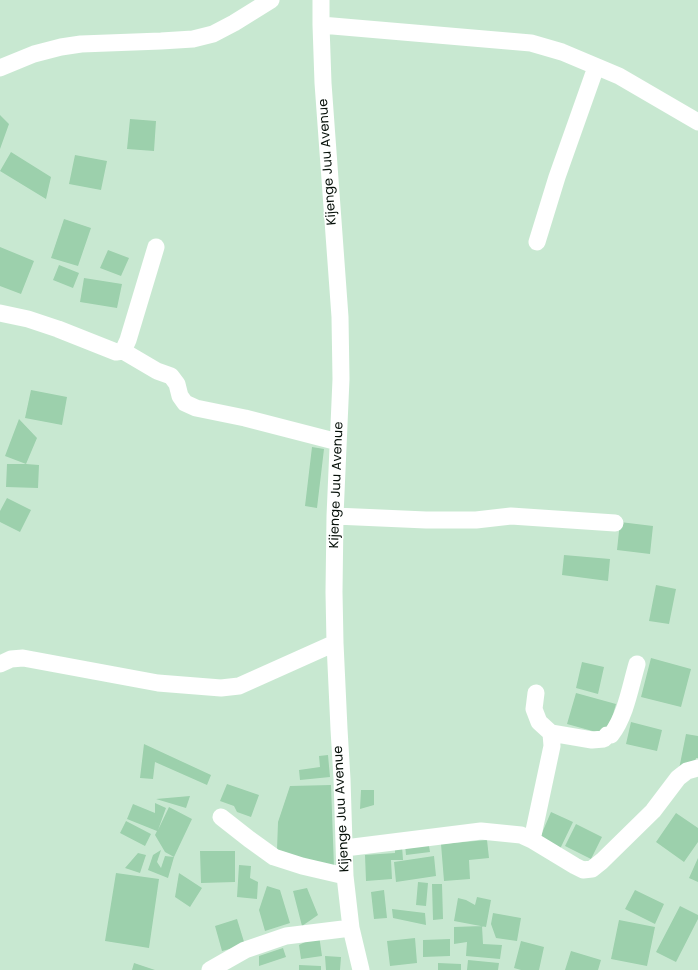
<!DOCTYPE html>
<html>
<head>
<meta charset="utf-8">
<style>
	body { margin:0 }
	canvas { display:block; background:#c8e8d1 }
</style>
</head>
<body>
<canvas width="698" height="970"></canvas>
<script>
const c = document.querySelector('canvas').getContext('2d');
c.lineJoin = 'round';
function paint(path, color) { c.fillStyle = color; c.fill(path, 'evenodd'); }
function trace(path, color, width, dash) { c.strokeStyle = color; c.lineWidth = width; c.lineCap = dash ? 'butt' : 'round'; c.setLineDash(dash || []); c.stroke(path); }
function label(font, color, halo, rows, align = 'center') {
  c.font = font + ' Poppins,sans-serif'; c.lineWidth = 3; c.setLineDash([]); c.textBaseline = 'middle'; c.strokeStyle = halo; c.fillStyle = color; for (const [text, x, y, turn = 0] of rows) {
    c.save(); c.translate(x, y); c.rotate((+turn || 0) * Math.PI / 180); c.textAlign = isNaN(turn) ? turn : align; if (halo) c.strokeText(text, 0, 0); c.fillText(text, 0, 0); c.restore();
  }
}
paint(new Path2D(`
	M0,115L9,124L0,149Z
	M130,119L156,121L154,151L127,149Z
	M11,152L51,177L46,199L0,171Z
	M75,155L107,161L101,190L69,184Z
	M64,219L91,228L78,266L51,258Z
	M0,247L34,261L21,294L0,286Z
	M108,250L129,258L121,276L100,268Z
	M59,265L79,273L73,288L53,280Z
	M84,278L122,284L117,308L80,302Z
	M31,390L67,397L62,425L25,418Z
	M19,419L37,438L26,464L39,465L38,488L6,487L7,464H26L5,456Z
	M312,447L324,449L317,508L305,506Z
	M7,498L31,510L20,532L0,522V511Z
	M620,522L653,526L650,554L617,550Z
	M564,555L610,559L608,581L562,575Z
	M656,585L676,589L669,624L649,621Z
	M651,658L691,669L681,707L641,697Z
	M582,662L604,667L598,694L576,688Z
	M576,693L616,704L607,735L567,724Z
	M631,722L662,730L657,751L626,744Z
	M686,734L698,736V758H696L692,776L678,774Z
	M144,744L211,775L207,785L155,762L153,779L140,778Z
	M328,755L330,777L300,780L299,770L320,767L319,756Z
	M227,784L259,795L251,817L237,812L234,806L220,801Z
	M331,785L334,868L277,850L278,822L290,786Z
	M361,790H374V805L360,809Z
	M190,796L186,808L156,799Z
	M155,803L166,808L158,830L169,807L192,819L174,857L165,852L155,835L157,831L127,819L133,804L155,813Z
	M551,812L573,822L560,849L539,840Z
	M676,813L698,828V842L684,862L656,842Z
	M126,821L151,834L145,846L120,833Z
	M576,824L602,837L591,859L565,846Z
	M428,840L430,852L406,855L405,844Z
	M487,840L489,858L469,860L470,879L444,881L441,844Z
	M402,846L403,860H391L392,879L366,881L365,855L395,853V847Z
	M161,850L157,862L161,868L165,856L174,857L168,878L148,870L153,855Z
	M200,851H235V882L201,883Z
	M138,853L146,855L140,873L125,868Z
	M434,856L436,876L396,882L394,862Z
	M698,858V882L689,878Z
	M239,865L251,866L250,878L258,882L257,899L237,897Z
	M116,873L159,879L149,948L105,941Z
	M179,873L202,888L190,907L175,897Z
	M418,882L428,883L426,906L416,905Z
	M432,884H442L443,919L433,920Z
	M267,886L280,890L290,923L265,931L259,910Z
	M307,888L318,915L302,926L293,891Z
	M384,890L387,918L374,919L371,892Z
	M635,890L664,904L655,924L625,909Z
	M477,897L491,900L486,927L454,921L458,898L466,900L475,905Z
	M680,906L698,915V919L676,962L656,952Z
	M392,909L425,913L426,925L393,918Z
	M493,913L521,918L517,941L496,938L491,924Z
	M237,919L245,945L222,951L215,926Z
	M619,920L655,927L647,966L611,959Z
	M482,926L483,944L502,945L500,959L466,956L467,942L454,944V927Z
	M319,935L322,956L301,959L299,945Z
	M415,938L417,963L390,966L387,941Z
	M450,939V956L423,957V940Z
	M521,941L544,947L539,970H521L514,968Z
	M283,948L286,957L259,966V956Z
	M571,951L601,960L598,970H565Z
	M325,956L341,957L340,970H326Z
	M468,960L499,963L498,970H467Z
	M134,963L155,970H132Z
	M438,963L461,964V970H438Z
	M299,965L321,966V970H299Z`), '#9cd0ac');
trace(new Path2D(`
	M321,0V25L323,83L340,317L341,379L335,516L334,592L335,643L339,729L342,779L345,876L351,928L361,970
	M321,25L531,43L562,52L619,76L698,122
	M0,68L34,54L61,47L81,44L161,41L193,39L213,34L234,23L271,0
	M537,242L557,177L596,67
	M0,313L28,319L58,329L116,352L123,351L128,340L156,247
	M123,351L157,371L171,376L177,384L180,396L185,403L196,408L245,418L338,442
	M335,516L426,520H476L511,516L615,523
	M0,664L11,659L23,658L158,683L221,688L239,686L335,643
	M551,733L592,740L604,739L607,735H611C626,715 630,688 637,664
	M221,817L249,839L274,857L302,866L345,876
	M532,840L552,746L551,733L539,722L534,709L536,693
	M345,848L481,831L521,835L532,840L575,866L583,870L592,869L602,861L653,811L678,778L687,771L698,768
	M210,970L245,950L286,936L351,928`), '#fff', 17);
label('13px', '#061009', '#fff', [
	["Kijenge Juu Avenue",328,162,-94],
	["Kijenge Juu Avenue",337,485,-88],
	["Kijenge Juu Avenue",342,809,-93]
]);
</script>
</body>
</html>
